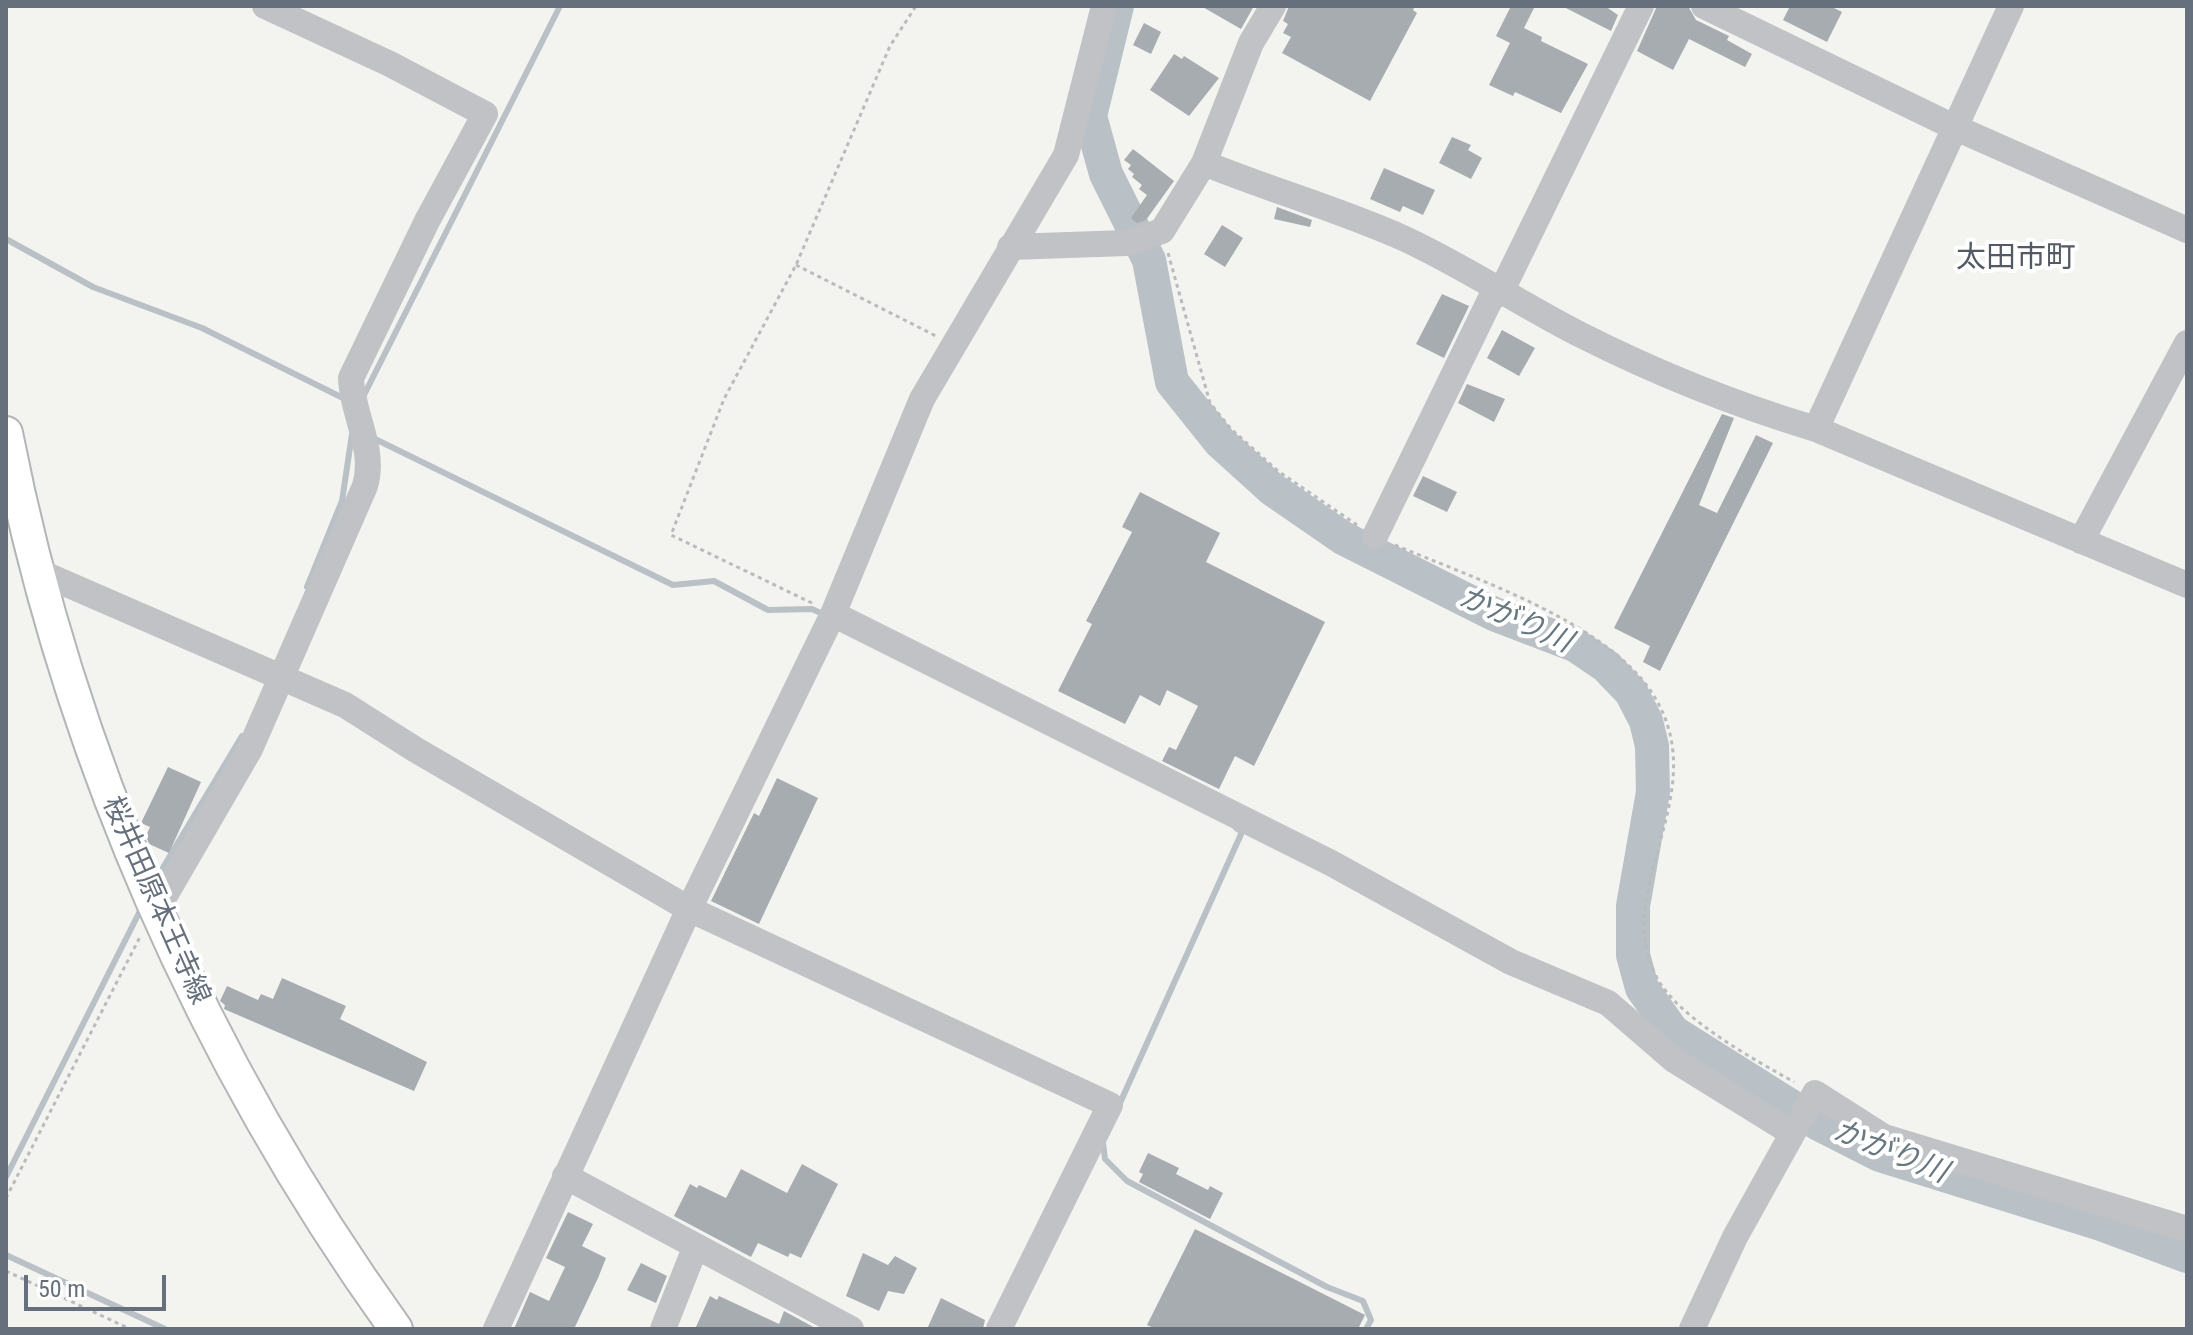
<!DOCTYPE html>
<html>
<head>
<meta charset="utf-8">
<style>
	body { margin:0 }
	#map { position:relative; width:2193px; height:1335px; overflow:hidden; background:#f3f3f0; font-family:"Roboto Condensed",sans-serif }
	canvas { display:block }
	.frame { position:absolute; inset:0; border:8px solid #66707d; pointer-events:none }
	.scale { position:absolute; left:24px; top:1275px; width:142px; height:36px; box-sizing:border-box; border:4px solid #66707d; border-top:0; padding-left:10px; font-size:24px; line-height:28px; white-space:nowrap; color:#66707d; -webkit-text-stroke:6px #fff; paint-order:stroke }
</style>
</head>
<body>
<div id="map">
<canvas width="2193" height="1335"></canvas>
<div class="frame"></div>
<div class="scale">50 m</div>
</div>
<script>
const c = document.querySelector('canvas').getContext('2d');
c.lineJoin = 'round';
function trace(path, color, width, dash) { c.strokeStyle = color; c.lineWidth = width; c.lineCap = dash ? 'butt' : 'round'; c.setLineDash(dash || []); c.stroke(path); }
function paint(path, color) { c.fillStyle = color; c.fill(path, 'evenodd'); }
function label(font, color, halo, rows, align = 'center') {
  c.font = font + ' "Roboto Condensed","Noto Sans JP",sans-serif'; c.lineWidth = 8; c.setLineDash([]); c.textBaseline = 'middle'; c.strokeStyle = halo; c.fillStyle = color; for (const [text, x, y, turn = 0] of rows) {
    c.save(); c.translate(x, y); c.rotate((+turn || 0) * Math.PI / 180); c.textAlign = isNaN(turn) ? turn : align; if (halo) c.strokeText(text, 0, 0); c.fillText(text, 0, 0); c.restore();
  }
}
trace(new Path2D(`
	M6,239L93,287L202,328L345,399
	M363,397L560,6
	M371,437L673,585L714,581L768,610L812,609L825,615
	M307,587L342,501L352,434
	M155,881L242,736
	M1120,1103L1242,832L1236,828
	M1103,1143L1105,1159L1127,1181L1327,1287L1363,1301L1371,1320L1366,1329
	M6,1177L143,905
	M6,1255L165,1329`), '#b9c1c6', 6);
trace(new Path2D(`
	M1117,6L1090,116L1106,174L1149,260L1172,382L1220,442L1272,489L1343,538L1494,614L1575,645L1606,666L1631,692L1646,721L1652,746L1653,792L1633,906V955L1642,988L1673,1032L1819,1124L1880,1155L2101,1224L2187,1256`), '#b9c1c6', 34);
paint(new Path2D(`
	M1201,6H1254L1241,29Z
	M1289,6H1415L1413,10L1417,13L1370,101L1282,53L1291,37L1283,33L1288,24L1283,21Z
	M1511,6H1535L1524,28L1542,37L1541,41L1588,64L1561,113L1515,92L1513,96L1489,85L1510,43L1496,36Z
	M1562,6H1605L1618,15L1611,31Z
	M1657,6H1688L1696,20L1729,36L1727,40L1752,54L1745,67L1689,39L1673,70L1637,51Z
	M1790,6H1830L1842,12L1827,42L1783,20Z
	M1144,23L1161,32L1151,54L1133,45Z
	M1174,54L1182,59L1184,56L1219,78L1189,116L1150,90Z
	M1452,137L1471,145L1468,150L1482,158L1471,179L1439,163Z
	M1133,149L1174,181L1146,220L1137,223L1131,218L1147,195L1139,189L1142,185L1132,177L1134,174L1128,169L1131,165L1124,160Z
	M1384,168L1435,190L1423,215L1403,206L1400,212L1370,199Z
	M1277,207L1312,220L1310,227L1274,219Z
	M1222,225L1243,238L1225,267L1204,254Z
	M1442,294L1469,306L1444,358L1416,344Z
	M1502,330L1535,348L1519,376L1487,358Z
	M1467,384L1505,399L1494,422L1458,403Z
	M1722,414L1734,418L1699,505L1717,513L1756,435L1773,443L1660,671L1643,662L1650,646L1614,628Z
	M1423,476L1457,492L1447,512L1413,496Z
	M1140,492L1220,533L1206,562L1325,622L1254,766L1235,756L1219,789L1162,761L1169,747L1176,750L1198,706L1167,690L1160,706L1140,695L1125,724L1058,691L1092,624L1086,621L1132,532L1122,527Z
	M168,767L201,782L169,853L149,844L146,836L150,827L141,823Z
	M777,778L818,798L759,924L711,901L754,813L759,816Z
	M282,978L346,1006L340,1019L427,1062L414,1091L224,1009L225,1005L220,1001L227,986L258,1000L261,994L273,999Z
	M1148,1153L1179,1168L1176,1174L1208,1190L1210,1186L1223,1193L1210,1219L1139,1182L1143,1174L1139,1172Z
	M802,1164L838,1184L801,1258L790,1253L788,1257L758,1243L751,1257L674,1216L690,1184L697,1188L699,1185L726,1198L741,1169L787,1193Z
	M568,1212L593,1224L582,1246L606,1258L598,1278L574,1329H514L530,1292L549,1301L565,1267L546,1258Z
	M1195,1229L1365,1315L1358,1329H1156L1147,1325Z
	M863,1253L888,1265L895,1256L917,1268L904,1294L888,1291L879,1311L846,1296Z
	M641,1263L667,1276L656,1303L627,1290Z
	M710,1296L717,1300L719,1296L779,1324L784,1311L817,1329H695Z
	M941,1298L985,1320L983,1329H927Z`), '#a7acb1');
const major = new Path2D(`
	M6,433C69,756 204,1062 396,1329`);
trace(major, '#b3b6b9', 36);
trace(new Path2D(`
	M1168,253L1210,403L1231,429L1278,471L1357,525
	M796,265L936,336
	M1395,545C1473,578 1601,620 1650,690C1719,790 1610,884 1656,976C1676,1017 1755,1060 1794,1082
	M812,603L671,535L724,399L796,265L890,46L916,6
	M6,1198L141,935
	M6,1271L130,1329`), '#b9bbbd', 3, [4, 4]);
trace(new Path2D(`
	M1704,6L1956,128L2187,230
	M1204,163C1270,190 1338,209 1403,238C1464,266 1520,304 1579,334C1654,372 1736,405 1816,429L2187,585
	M1010,247L1127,243L1162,231L1204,163L1251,43L1273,6
	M1816,429L2011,6
	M1375,536L1490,300L1502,290L1641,6
	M2081,541L2187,343
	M37,571L345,705L416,750L689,909L1110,1105L999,1329
	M833,614L1331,863L1511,962L1608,1003L1674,1060L1792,1133
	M156,911L250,749L365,486C376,448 352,415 351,378L427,221L485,114L390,64L265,6
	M565,1176L851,1329
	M496,1329L689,909L833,614L922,399L1066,155L1104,6
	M663,1329L695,1248
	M1692,1329L1735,1237L1815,1093L1884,1137L2187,1229`), '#c0c2c5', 26);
trace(major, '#fff', 32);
label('28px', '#66707d', '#fff', [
	["桜井田原本王寺線",155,901,66]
]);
label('30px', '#535a63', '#fff', [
	["太田市町",2016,259]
]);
label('italic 30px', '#677881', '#fff', [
	["かがり川",1515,621,24],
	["かがり川",1890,1153,22]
]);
</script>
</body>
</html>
